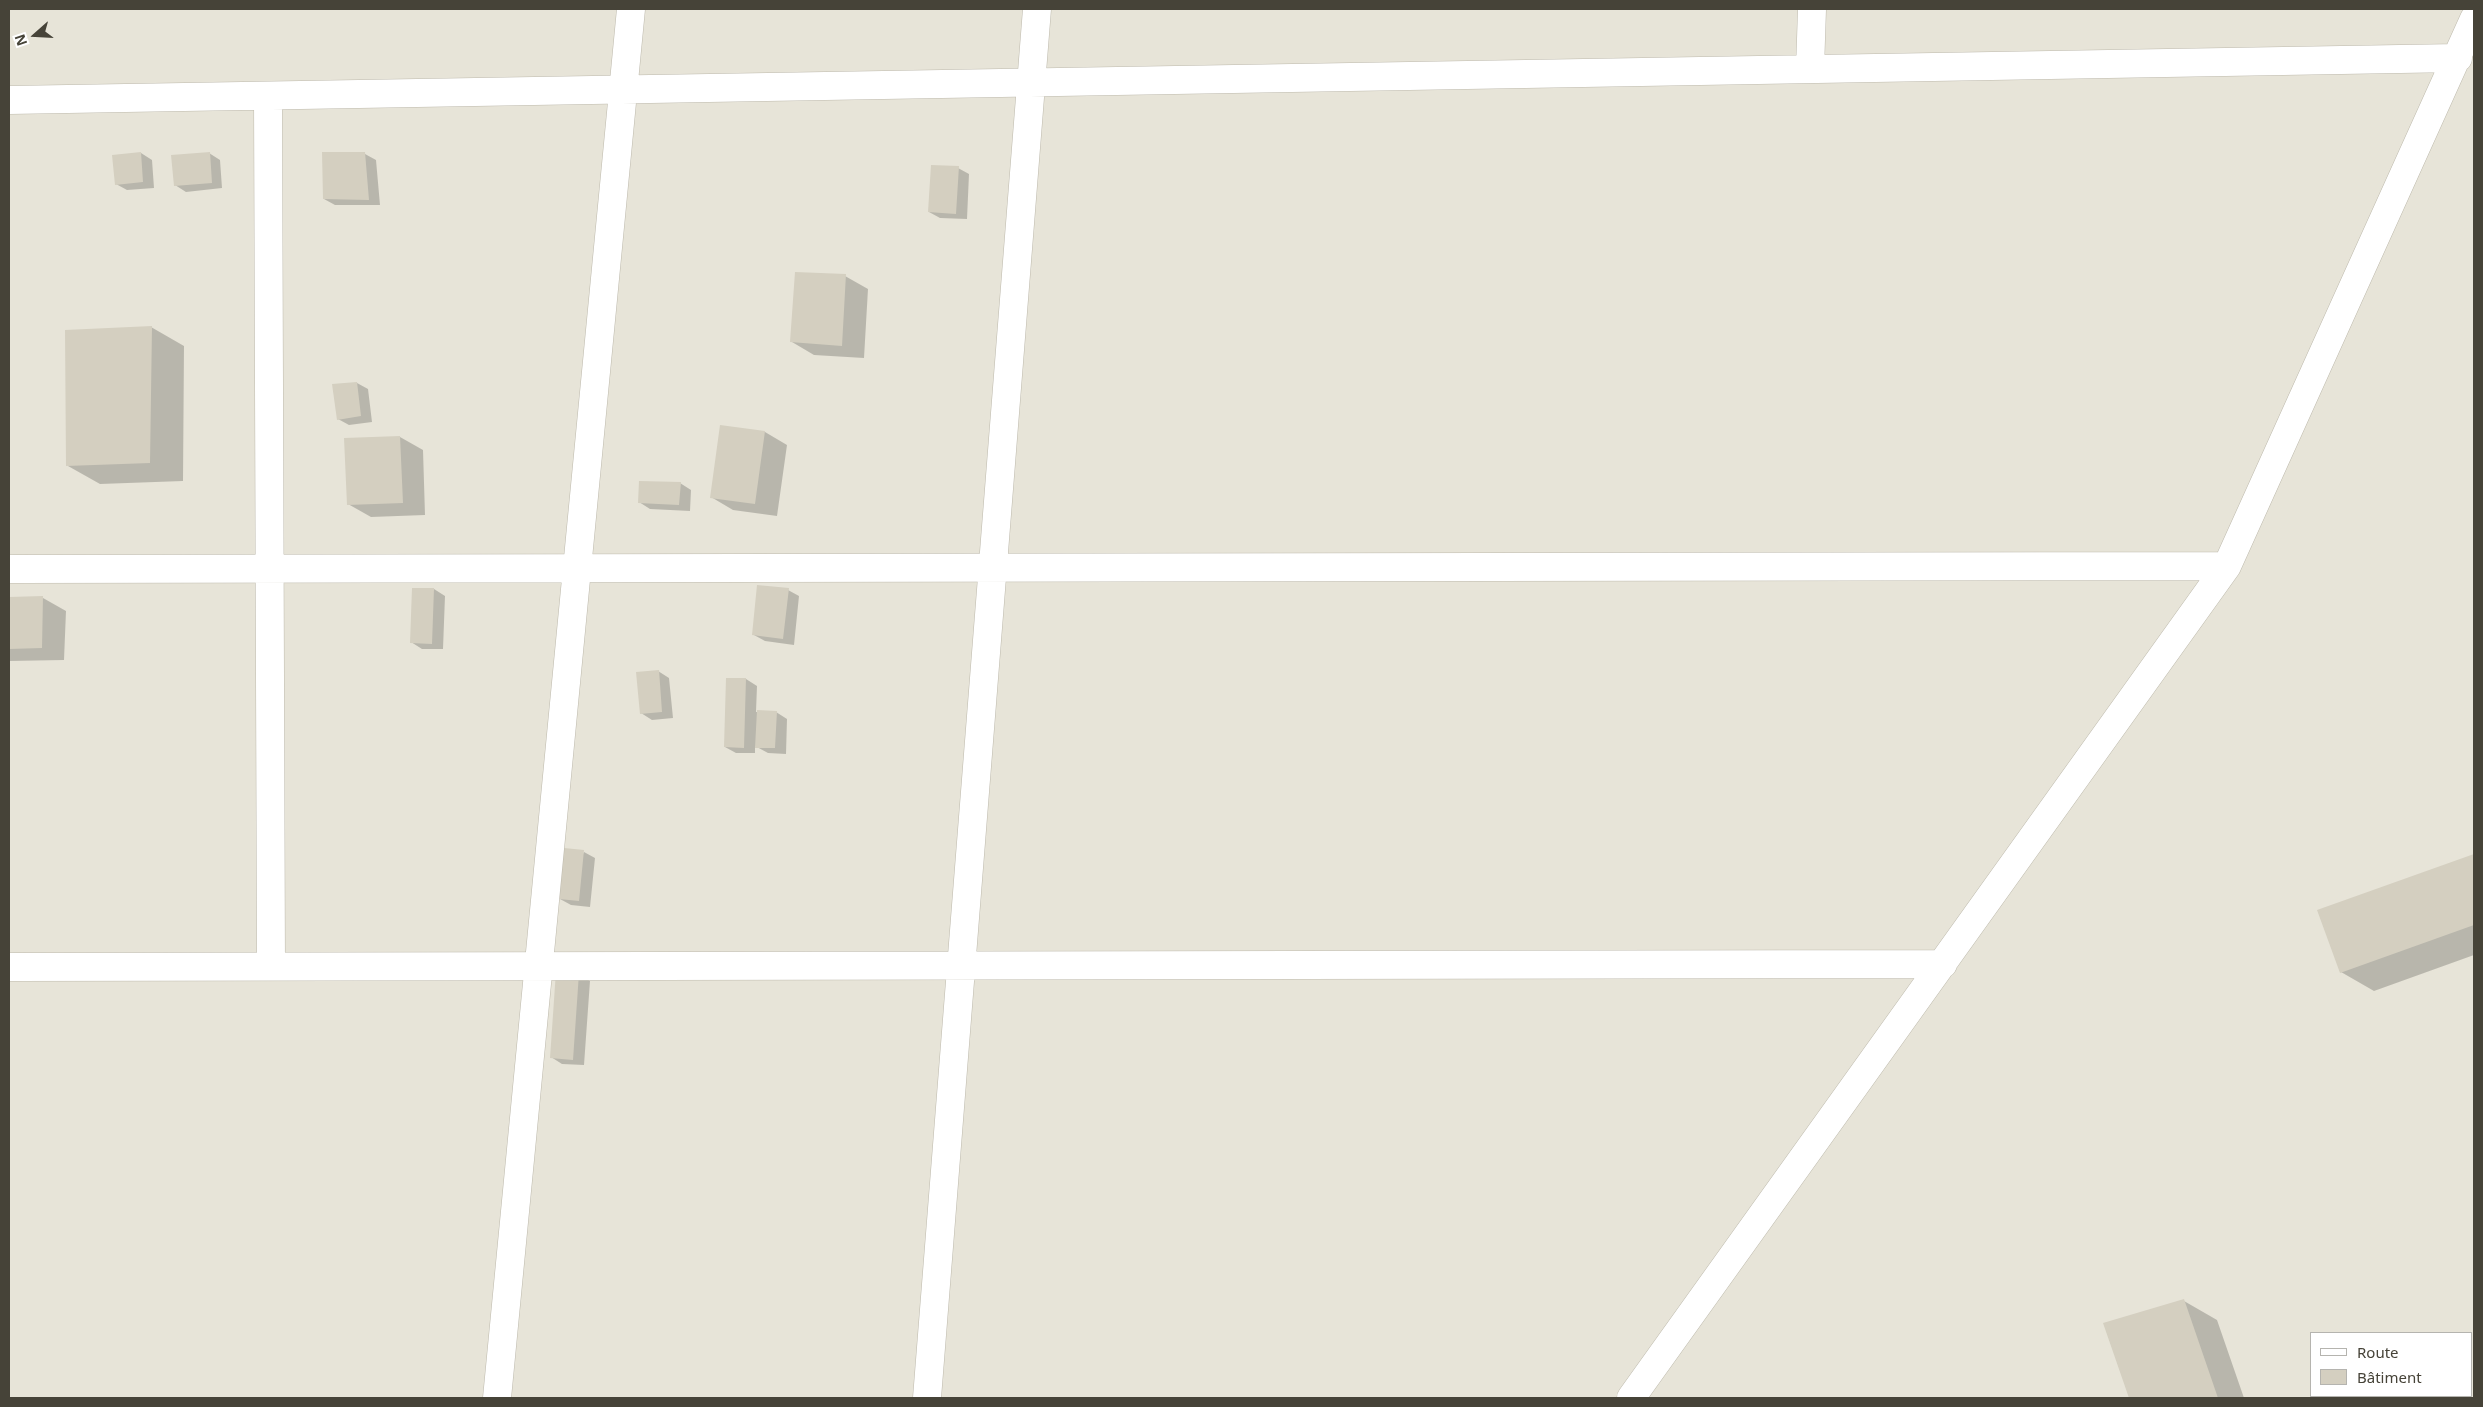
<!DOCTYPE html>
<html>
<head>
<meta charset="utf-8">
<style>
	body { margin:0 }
	#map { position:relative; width:2483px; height:1407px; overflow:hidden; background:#f3f2ea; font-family:"Noto Sans",sans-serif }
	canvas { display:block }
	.frame { position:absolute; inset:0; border:10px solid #464338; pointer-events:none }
	.legend { position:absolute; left:2310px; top:1332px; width:162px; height:65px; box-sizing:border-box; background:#fff; border:1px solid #b5b4af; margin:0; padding:6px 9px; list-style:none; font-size:15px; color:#464338 }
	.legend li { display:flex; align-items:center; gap:10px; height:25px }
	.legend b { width:25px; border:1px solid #b5b4af }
	.north { position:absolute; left:10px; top:10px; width:50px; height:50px; -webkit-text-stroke:4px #fff; paint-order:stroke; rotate:251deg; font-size:14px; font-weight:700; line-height:20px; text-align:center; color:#464338 }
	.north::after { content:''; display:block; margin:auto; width:18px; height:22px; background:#464338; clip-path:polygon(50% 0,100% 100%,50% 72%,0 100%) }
</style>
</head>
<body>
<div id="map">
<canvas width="2483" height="1407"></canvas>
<div class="frame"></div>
<ul class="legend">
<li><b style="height:6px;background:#fff"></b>Route</li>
<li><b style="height:14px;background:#d4cfc0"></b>Bâtiment</li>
</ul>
<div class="north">N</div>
</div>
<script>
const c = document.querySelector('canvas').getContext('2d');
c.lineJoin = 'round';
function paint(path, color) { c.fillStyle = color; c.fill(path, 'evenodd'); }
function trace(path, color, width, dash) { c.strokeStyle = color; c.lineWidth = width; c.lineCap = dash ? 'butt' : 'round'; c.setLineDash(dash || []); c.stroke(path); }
paint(new Path2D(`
	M9,9H2474V1398H9ZM2312,1333H2472V1396H2312Z`), '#e7e4d8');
paint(new Path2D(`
	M141,153L152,160L154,188L127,190L116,184Z
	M209,153L220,160L222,188L186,192L175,185Z
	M365,154L376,160L380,205H335L324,199Z
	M958,168L969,174L967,219L940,218L929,212Z
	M845,276L868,289L864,358L814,355L792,342Z
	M151,327L184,346L183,481L100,484L68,466Z
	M357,383L368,389L372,422L349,425L338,419Z
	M721,427L765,432L787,445L777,516L733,510L711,497Z
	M400,437L423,450L425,515L371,517L348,504L345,439Z
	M680,483L691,490L690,511L650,509L639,502Z
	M434,589L445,596L443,649H422L411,642Z
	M788,590L799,596L794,645L765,641L754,635Z
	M9,598H43L66,611L64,660L9,661Z
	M658,671L669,678L673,718L652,720L641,713Z
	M727,679H746L757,686L756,712H776L787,719L786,754L768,753L755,746V753H736L725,747Z
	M584,852L595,858L590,907L571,905L560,899Z
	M2474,856V955L2374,991L2341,972L2318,911Z
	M579,974L590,981L584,1065L562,1064L551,1057Z
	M2184,1301L2217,1320L2244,1398H2130L2104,1324Z`), '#0003');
paint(new Path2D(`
	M141,152L143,182L115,185L112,155Z
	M210,152L212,183L174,186L171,155Z
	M322,152H365L369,200L323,199Z
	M931,165L959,166L956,214L928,212Z
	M795,272L846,274L842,346L790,342Z
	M152,326L150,463L66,466L65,330Z
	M357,382L361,416L337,420L332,384Z
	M720,425L765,431L755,504L710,498Z
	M400,436L403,503L347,505L344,438Z
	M639,481L681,482L679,505L638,503Z
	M757,585L789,588L783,639L752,635Z
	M412,588H434L432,644L410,643Z
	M43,596L42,648L9,649V597Z
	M659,670L662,712L640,714L636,672Z
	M726,678H746L744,748L724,747Z
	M757,710L777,711L775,748H755Z
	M564,848L584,850L579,901L559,899Z
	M2474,854V925L2340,973L2317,910Z
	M556,971L579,973L573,1060L550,1058Z
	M2184,1299L2218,1398H2129L2103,1323Z`), '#d4cfc0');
const minor = new Path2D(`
	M1810,69L1812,9
	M268,96L271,966
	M9,100L2458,58
	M9,569L2227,566
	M9,967L1943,964
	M497,1398L631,9
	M927,1398L1037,9
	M1631,1398L2227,566L2474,19`);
trace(minor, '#bebaad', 29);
trace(minor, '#fff', 28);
</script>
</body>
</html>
